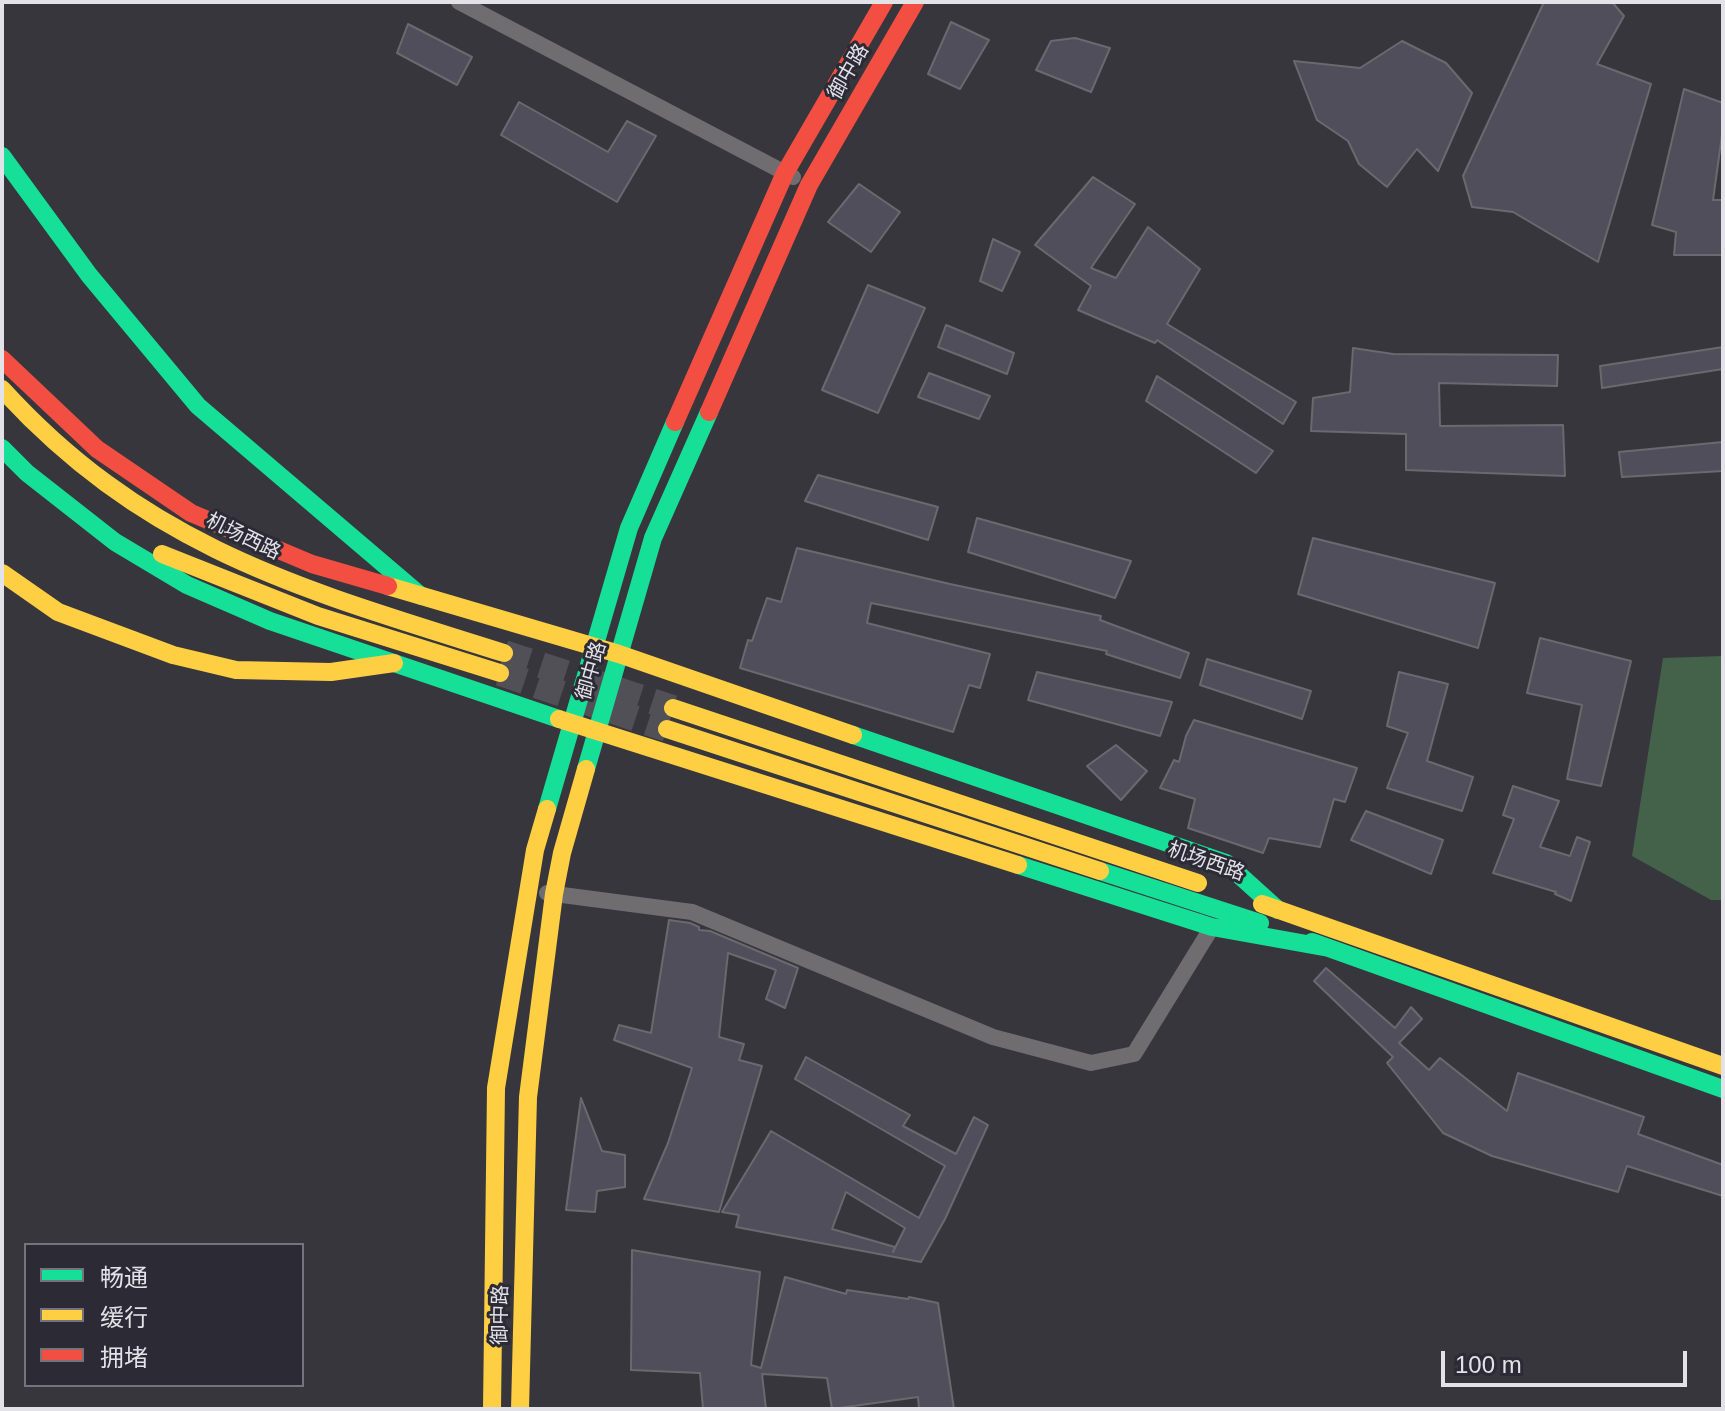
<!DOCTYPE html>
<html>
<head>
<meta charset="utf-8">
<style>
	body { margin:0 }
	#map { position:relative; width:1725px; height:1411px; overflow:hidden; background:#37363c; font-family:Arial,"Noto Sans SC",sans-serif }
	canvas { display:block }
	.frame { position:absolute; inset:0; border:4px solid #e3e2e8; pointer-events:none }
	.legend { position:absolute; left:24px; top:1243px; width:280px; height:144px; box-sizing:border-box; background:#2c2a34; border:2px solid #75747c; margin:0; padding:10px 14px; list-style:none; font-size:24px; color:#e3e2e8 }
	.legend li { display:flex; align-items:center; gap:16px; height:40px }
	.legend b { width:40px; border:2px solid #75747c }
	.scale { position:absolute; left:1441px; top:1351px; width:246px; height:36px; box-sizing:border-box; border:4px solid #e3e2e8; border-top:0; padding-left:10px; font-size:24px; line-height:28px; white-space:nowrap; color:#e3e2e8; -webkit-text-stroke:6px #2c2a34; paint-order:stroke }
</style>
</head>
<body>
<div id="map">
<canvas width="1725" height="1411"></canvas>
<div class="frame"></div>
<ul class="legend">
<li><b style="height:10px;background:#16e098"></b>畅通</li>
<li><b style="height:10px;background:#ffcf43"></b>缓行</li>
<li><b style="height:10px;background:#f24e42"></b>拥堵</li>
</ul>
<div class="scale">100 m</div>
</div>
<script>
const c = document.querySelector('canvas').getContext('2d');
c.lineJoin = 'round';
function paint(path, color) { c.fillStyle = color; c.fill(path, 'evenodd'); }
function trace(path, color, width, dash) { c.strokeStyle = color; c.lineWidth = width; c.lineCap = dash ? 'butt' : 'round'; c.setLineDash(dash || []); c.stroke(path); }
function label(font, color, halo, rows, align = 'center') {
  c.font = font + ' Arial,"Noto Sans SC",sans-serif'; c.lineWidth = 6; c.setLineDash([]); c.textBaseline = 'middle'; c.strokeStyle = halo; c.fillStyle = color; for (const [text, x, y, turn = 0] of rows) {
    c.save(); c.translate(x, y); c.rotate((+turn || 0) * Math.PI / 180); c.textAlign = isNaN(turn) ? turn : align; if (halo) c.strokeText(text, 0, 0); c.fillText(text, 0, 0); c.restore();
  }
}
paint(new Path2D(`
	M1723,656V900H1711L1632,856L1663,658Z`), '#44614a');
const building = new Path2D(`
	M1544,2H1612L1624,16L1597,64L1651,84L1598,262L1513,212L1472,207L1463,176Z
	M951,22L989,40L960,89L928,74Z
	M408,24L472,57L457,85L397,53Z
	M1075,38L1110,48L1091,92L1036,70L1051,41Z
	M1402,41L1446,63L1472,93L1438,171L1417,149L1387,187L1359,164L1348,141L1317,120L1294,61L1360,68Z
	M1684,89L1723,103V128L1713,200H1723V255H1674L1676,232L1652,225Z
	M519,102L608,152L627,121L656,136L617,202L501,135Z
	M1093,177L1135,204L1091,268L1116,278L1148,227L1200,269L1167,324L1296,402L1283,424L1157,340L1155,343L1078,310L1091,286L1035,245Z
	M859,184L900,212L871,252L828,222Z
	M993,239L1020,252L1002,291L980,281Z
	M868,285L925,308L878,413L822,390Z
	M946,325L1014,353L1007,374L938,347Z
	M1723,347V369L1602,388L1600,366Z
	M1353,348L1393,354L1558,355L1557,386L1439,383L1440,426L1563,425L1565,476L1406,470V434L1311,431L1313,398L1350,392Z
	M929,373L990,396L979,419L918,397Z
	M1157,376L1273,451L1256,473L1146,401Z
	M1723,442V471L1622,477L1619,452Z
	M818,475L938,507L928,540L805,501Z
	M977,518L1131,561L1115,598L968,552Z
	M1313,538L1495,583L1478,648L1298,594Z
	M797,548L950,584L1101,616L1100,620L1189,653L1180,678L1106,654L1107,651L871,603L867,623L990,654L980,688L969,685L953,732L740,668L748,640L752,641L767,598L781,602Z
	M1540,638L1631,661L1601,786L1567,779L1582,705L1527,693Z
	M1207,659L1311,691L1302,719L1200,685Z
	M1037,672L1172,702L1160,736L1028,700Z
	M1399,672L1448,684L1427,761L1473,777L1462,811L1387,788L1408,733L1387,726Z
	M1194,720L1357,768L1345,802L1334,799L1320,847L1269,838L1263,853L1188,828L1195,799L1160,788L1174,760L1179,762L1186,736Z
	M1116,745L1147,771L1121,800L1087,766Z
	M1513,786L1559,801L1540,847L1570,856L1577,837L1590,842L1571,901L1555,894L1556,892L1493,873L1514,819L1503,815Z
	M1366,811L1443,840L1431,874L1351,840Z
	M669,920L690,923L699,927V930L710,931L798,968L785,1008L766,999L776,970L728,953L719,1037L744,1044L739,1060L762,1066L719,1212L644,1199L668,1143L692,1068L614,1040L619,1025L651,1033Z
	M1326,968L1395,1028L1411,1007L1422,1019L1399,1043L1429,1070L1440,1058L1507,1111L1518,1073L1644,1117L1638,1134L1723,1165V1196L1627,1166L1618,1192L1492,1156L1443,1133L1387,1063L1393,1057L1314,981Z
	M806,1057L910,1115L903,1126L956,1154L974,1117L988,1125L945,1219L921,1262L736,1227L739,1215L722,1212L771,1131L919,1218L945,1166L795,1079ZM846,1192L905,1228L893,1252L895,1247L832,1229Z
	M581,1098L602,1151L625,1155V1187L597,1191L595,1212L566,1210Z
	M632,1250L760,1272L751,1365L761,1368L785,1277L846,1294L847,1290L908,1299L909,1297L938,1303L954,1409H919L918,1397L832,1409L827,1378L762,1374L766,1409H703L700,1373L631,1370Z`);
paint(building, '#514e5b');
trace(building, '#6a696e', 2);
trace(new Path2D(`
	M504,653L673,708
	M500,673L667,729`), '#515056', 26, [26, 13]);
trace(new Path2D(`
	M459,2L793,177
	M547,893L692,912L993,1037L1091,1063L1134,1054L1212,927`), '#706d70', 16);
trace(new Path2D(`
	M2,156L89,275L198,406L421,596
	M2,448L27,473L115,542L187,585L270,621L559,719
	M853,735L1226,863L1278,910
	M586,769L653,538L709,412
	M547,809L629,528L675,422
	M1018,865L1212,927L1329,948
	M1100,871L1260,923
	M1312,942L1723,1089`), '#16e098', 18);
trace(new Path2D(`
	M2,389C149,550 305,590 504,653
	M162,554L318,616L500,673
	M2,573L58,612L173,655L236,670L331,672L394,663
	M388,586L619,654L853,735
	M673,708L1198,883
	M559,719L1018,865
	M667,729L1100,871
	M1262,904L1723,1066
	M492,1409L496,1088L535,850L547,809
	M520,1409L528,1097L554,894L562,853L586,769`), '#ffcf43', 18);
trace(new Path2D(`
	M2,359L97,449L191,513L312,564L388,586
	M709,412L809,185L915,2
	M675,422L785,173L884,2`), '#f24e42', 18);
label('20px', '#e3e2e8', '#2c2a34', [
	["御中路",849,72,-60],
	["机场西路",243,537,26],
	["御中路",592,671,-74],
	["机场西路",1206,862,19],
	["御中路",501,1315,-89]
]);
</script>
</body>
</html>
